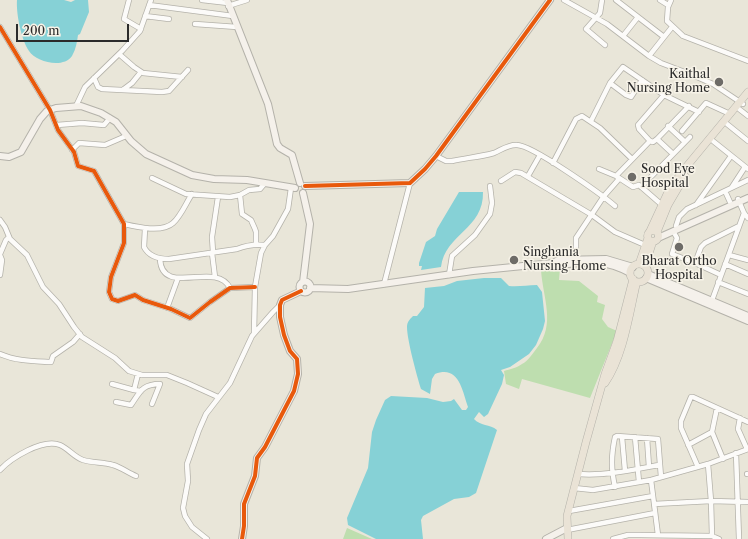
<!DOCTYPE html>
<html>
<head>
<meta charset="utf-8">
<style>
	body { margin:0 }
	#map { position:relative; width:748px; height:539px; overflow:hidden; background:#e9e6d9; font-family:"Libre Caslon Text",serif }
	canvas { display:block }
	.scale { position:absolute; left:16px; top:24px; width:113px; height:18px; box-sizing:border-box; border:2px solid #2b2b2b; border-top:0; padding-left:5px; font-size:12px; line-height:14px; white-space:nowrap; color:#2b2b2b; -webkit-text-stroke:3px #f7f3e8; paint-order:stroke }
</style>
</head>
<body>
<div id="map">
<canvas width="748" height="539"></canvas>
<div class="scale">200 m</div>
</div>
<script>
const c = document.querySelector('canvas').getContext('2d');
c.lineJoin = 'round';
function paint(path, color) { c.fillStyle = color; c.fill(path, 'evenodd'); }
function trace(path, color, width, dash) { c.strokeStyle = color; c.lineWidth = width; c.lineCap = dash ? 'butt' : 'round'; c.setLineDash(dash || []); c.stroke(path); }
function label(font, color, halo, rows, align = 'center') {
  c.font = font + ' "Libre Caslon Text",serif'; c.lineWidth = 3; c.setLineDash([]); c.textBaseline = 'middle'; c.strokeStyle = halo; c.fillStyle = color; for (const [text, x, y, turn = 0] of rows) {
    c.save(); c.translate(x, y); c.rotate((+turn || 0) * Math.PI / 180); c.textAlign = isNaN(turn) ? turn : align; if (halo) c.strokeText(text, 0, 0); c.fillText(text, 0, 0); c.restore();
  }
}
paint(new Path2D(`
	M560,268L559,280L579,281L598,296L597,302L605,305L602,319L608,327L617,331L590,398L522,379L519,389L506,384L504,371C510,369 517,368 522,364C528,361 533,353 537,348C556,324 543,299 541,270Z
	M347,528L372,539H343Z`), '#bedeaf');
paint(new Path2D(`
	M17,0H64L71,2L75,0H88L89,12L80,34L78,35C77,42 76,49 72,56C63,69 36,62 29,51C21,39 16,13 17,0Z
	M459,192H483C484,229 445,234 441,267L421,270L422,266H419V263L426,242L435,236L437,229Z
	M484,278H501L509,286C519,287 527,285 537,285L542,292L545,321L543,329L536,345L529,354L510,367L501,370L504,375L502,384L488,414L484,417L479,412L474,419C480,426 490,424 497,430L476,493L469,497L454,499L423,516L421,520L423,539H376L348,525L347,518L368,468L372,432L376,420L385,400L391,396L427,398L443,402L451,401L454,399L462,410H466L468,407C462,390 459,365 435,374L432,379L430,394L421,389C417,376 407,340 407,327C407,322 410,319 413,316H417L424,307L425,288L444,286L457,281Z`), '#86d1d6');
const street = new Path2D(`
	M129,0L124,19L141,29
	M202,0L228,3
	M564,0L607,24L649,56L661,63L690,74L713,84L743,104
	M602,0L600,13L586,29L605,45
	M616,0L664,37
	M660,0L668,5
	M671,0L668,7L667,21L683,36L748,61
	M149,5L233,16
	M228,6L247,0
	M145,16L169,19
	M195,24L237,27
	M0,27L50,110L58,130L74,152L78,166L94,171L124,224V243L111,277L109,292L112,299L118,301L135,295L143,300L171,309L190,318L210,302L230,288L255,287
	M623,36L638,17
	M119,54L134,67L143,73L182,77
	M649,56L672,27
	M94,78L98,87L102,89L162,92L169,91L188,70
	M610,83L626,95L631,97L642,80
	M124,89L132,83L141,72
	M76,106L85,87L122,51L140,31L151,0
	M739,109L748,116
	M591,121L610,83L623,67L664,95L699,112
	M727,124L748,141
	M57,125L82,123L104,125L110,118
	M668,126L685,142
	M682,131L706,103L730,114
	M657,139L673,154
	M650,141L639,129L638,125L664,95
	M713,141L748,169
	M72,150L79,143L105,145L126,136
	M436,156L446,161H452C465,158 480,157 494,153C501,150 509,144 517,145C532,145 601,194 615,206
	M553,163L576,119L582,116L600,128L632,159
	M599,169L616,176L633,187L639,185L662,205
	M528,176L540,155
	M616,176L650,141L653,142L657,139L689,106
	M152,178L186,194L230,197L240,195L249,190L260,189L265,183
	M501,181L515,172L521,173L592,215L615,232L645,245
	M641,187L690,137
	M732,187L745,167
	M725,191L730,202
	M240,195L242,214L251,220L255,229L256,232V244
	M696,205L731,156
	M744,213L748,218
	M0,220L5,227L10,239L27,255L43,287L59,304L74,327L82,337L115,358L129,371L142,375H167L187,383L218,397
	M124,224C137,227 162,233 173,223C181,216 186,203 192,194
	M676,226L679,217L687,209L748,180
	M145,229L144,247C149,257 159,259 169,259L237,249C247,245 255,244 265,245
	M673,231L677,238L672,254L695,263
	M213,252L212,237L218,197
	M212,253L215,277
	M0,254L6,240L9,237
	M0,255L2,260L0,275
	M729,255L748,260
	M160,259C162,298 216,260 230,288
	M576,262V238L604,196L619,179
	M725,264L748,274
	M449,275L452,256L475,235L490,214L492,203L490,186
	M721,275L695,263L701,247L705,243L739,226
	M718,282L748,294
	M384,284L410,183
	M711,303L744,213L738,199
	M167,308L178,278
	M254,333L255,287L261,253L265,245L273,236L288,209L291,188
	M0,354C16,361 33,361 51,362L53,356L73,342L80,334
	M138,374L134,390L141,391
	M112,384L134,390
	M116,402L131,405C140,392 142,384 160,384L152,404
	M717,408L712,432L723,459
	M740,418L738,429L747,449
	M622,437L625,471
	M635,437L639,482
	M647,438L649,467
	M688,445L712,432
	M736,453L739,539
	M708,464L711,501L712,536
	M698,467L681,428V421L691,397H693L748,422
	M0,470C11,458 43,438 60,445C69,449 74,457 83,460C93,463 103,462 113,465C121,467 128,473 136,476
	M578,474C606,476 632,470 659,465
	M747,474H748
	M651,480L658,535
	M615,487C611,469 611,456 615,437L617,436L658,439L661,477
	M574,488L593,490L651,480L708,464L748,449
	M654,504L711,501L748,502
	M569,511L653,496
	M567,530L655,513
	M207,539L192,527L185,516L183,508L188,481L187,464L199,430L206,414L230,383L252,336L273,312L280,305
	M613,539L628,535H640L712,536L719,539`);
const secondary = new Path2D(`
	M227,0L268,104L277,144L280,148L292,155L300,183
	M0,156L9,157L21,152L40,119L47,111L56,108L81,106L101,113L116,122L131,141L146,154L192,175L214,179L247,180L295,188
	M305,186L410,183L425,169L436,156L550,0
	M303,193L310,224L303,282
	M658,238L748,198
	M553,263L558,260L606,259L633,267
	M648,274L748,316
	M646,278L748,321
	M299.5 287a5.5 5.5 0 1 1 11 0a5.5 5.5 0 1 1-11 0Z
	M310,288L348,289L473,271L553,263L560,265C587,262 605,259 630,273
	M242,539L244,526V504L255,476L257,458L265,447L294,391L298,374L297,359L290,351L284,335L280,317V305L282,300L301,291
	M546,539L567,528`);
const primary = new Path2D(`
	M647.5 236a5.5 5.5 0 1 1 11 0a5.5 5.5 0 1 1-11 0Z
	M650,231L668,192L682,172L748,92
	M657,232L668,205L685,176
	M639,264L648,238
	M630 273a9 9 0 1 1 18 0a9 9 0 1 1-18 0Z
	M645,266L653,241
	M605,383C623,357 629,316 636,285
	M568,539L567,516L586,442L605,374L617,341L633,279`);
trace(street, '#b4b2aa', 6);
trace(secondary, '#b4b2aa', 8);
trace(primary, '#b4b2aa', 8);
trace(street, '#fcfbf9', 4.5);
trace(secondary, '#f5f1eb', 6);
trace(primary, '#eae3d6', 7);
trace(new Path2D(`
	M0,27L50,110L58,130L74,152L78,166L94,171L124,224V243L111,277L109,292L112,299L118,301L135,295L143,300L171,309L190,318L210,302L230,288L255,287
	M305,186L410,183L425,169L436,156L550,0
	M242,539L244,526V504L255,476L257,458L265,447L294,391L298,374L297,359L290,351L284,335L280,317V305L282,300L301,291`), '#e8590c', 4);
for (const [x, y, r, color] of [
	[719,82,5,"#6e6c68"],
	[632,177,5,"#6e6c68"],
	[679,247,5,"#6e6c68"],
	[514,260,5,"#6e6c68"]
]) { const dot = new Path2D(); dot.arc(x, y, r, 0, 2 * Math.PI); c.fillStyle = color; c.fill(dot); trace(dot, '#f7f3e8', 1.5); }
label('12px', '#2b2b2b', '#f7f3e8', [
	["Kaithal",710,75,"right"],
	["Nursing Home",710,89,"right"],
	["Sood Eye",641,170],
	["Hospital",641,184],
	["Singhania",523,253],
	["Nursing Home",523,267],
	["Bharat Ortho",679,262,"center"],
	["Hospital",679,276,"center"]
], 'left');
</script>
</body>
</html>
